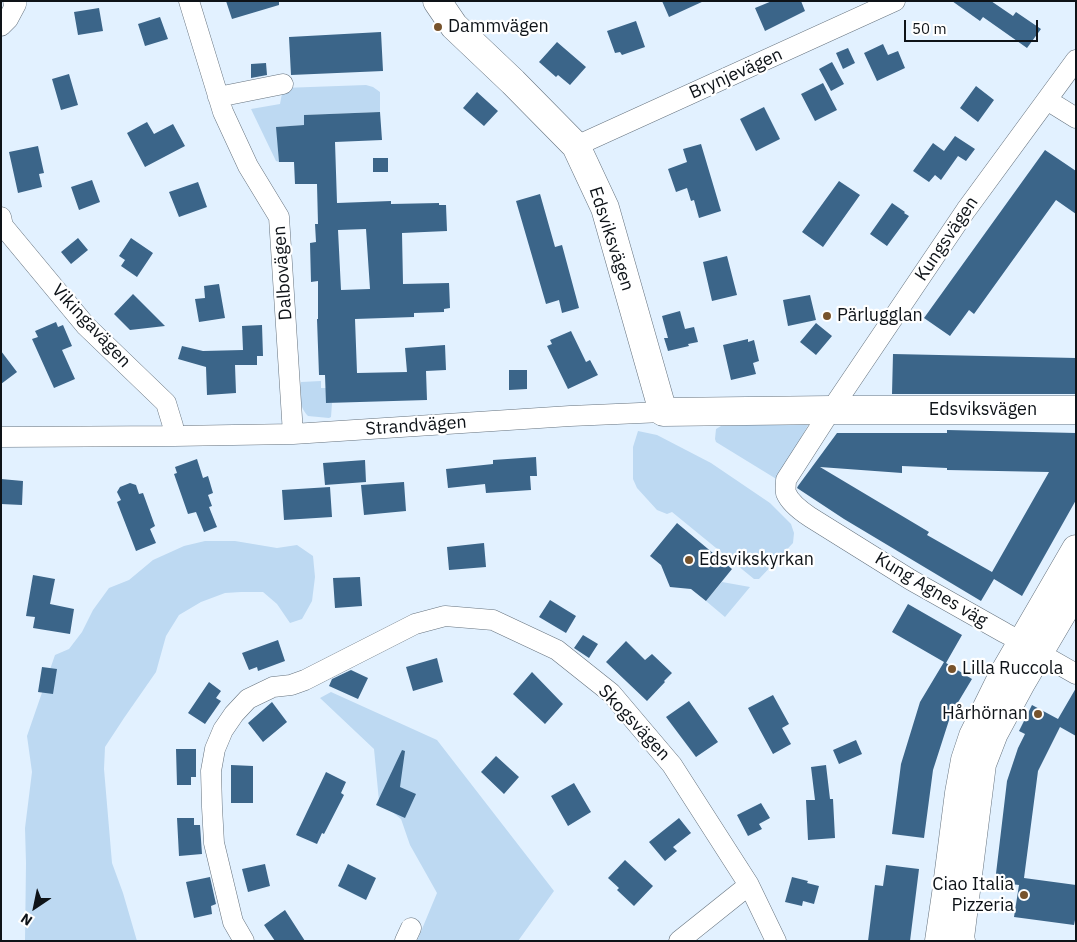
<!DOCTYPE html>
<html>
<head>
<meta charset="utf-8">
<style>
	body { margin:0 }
	#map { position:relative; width:1077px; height:942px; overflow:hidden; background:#e2f1ff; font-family:"IBM Plex Sans",sans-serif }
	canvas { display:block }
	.frame { position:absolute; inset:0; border:2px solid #0e1318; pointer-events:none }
	.north { position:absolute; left:10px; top:882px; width:50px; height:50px; -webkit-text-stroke:4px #fff; paint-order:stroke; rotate:214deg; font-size:14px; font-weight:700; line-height:20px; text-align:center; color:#0e1318 }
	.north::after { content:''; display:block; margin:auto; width:18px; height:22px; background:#0e1318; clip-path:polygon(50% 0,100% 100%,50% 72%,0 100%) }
	.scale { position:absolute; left:904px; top:20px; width:134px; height:22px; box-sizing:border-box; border:2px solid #0e1318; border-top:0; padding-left:6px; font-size:15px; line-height:18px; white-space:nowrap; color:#0e1318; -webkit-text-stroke:4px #fff; paint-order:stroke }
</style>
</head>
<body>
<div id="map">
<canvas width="1077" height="942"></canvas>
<div class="frame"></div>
<div class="north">N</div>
<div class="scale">50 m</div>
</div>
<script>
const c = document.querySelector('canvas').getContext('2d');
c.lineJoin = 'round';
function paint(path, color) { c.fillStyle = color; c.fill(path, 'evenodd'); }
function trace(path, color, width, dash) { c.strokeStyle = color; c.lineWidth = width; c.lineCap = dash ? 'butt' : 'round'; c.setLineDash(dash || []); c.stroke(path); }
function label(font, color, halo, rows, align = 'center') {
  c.font = font + ' "IBM Plex Sans",sans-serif'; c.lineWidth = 4.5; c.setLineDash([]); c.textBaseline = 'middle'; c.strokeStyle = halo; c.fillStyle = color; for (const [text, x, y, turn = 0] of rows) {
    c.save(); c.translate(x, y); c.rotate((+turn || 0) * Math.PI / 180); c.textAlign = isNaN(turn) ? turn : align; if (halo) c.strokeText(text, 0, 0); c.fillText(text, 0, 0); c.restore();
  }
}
paint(new Path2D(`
	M366,85L373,87L380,92V112L304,115V125L277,127L279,162L276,161L251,109L280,104L283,88Z
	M321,381V388H326V403H332L331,417L329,418L308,416C298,405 300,396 301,382Z
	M801,423L808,425L778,480L716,442L715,439L716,429L721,426Z
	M638,431L657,435L711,463L770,503L791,524L794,533L793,543L759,579H754L672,512L667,514L657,510L637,488L633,479V447Z
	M205,541H235L277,548L297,545L313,556L315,577L312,601L302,619L290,623L277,604L263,592H241L225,593L201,602L179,615L166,636L156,672L124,718L105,747L104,769L112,863L123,893L137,941H25L26,863L25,828L32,772L27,736L55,655L69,649L82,632L93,610L109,588L129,580L153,560L184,546Z
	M722,582L750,587L725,617L706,601Z
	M331,692L437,740L554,891L518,941H417L437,893L410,845L401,819L379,801L374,749L320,698Z`), '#bdd9f2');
paint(new Path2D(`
	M226,1H279V5L232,19Z
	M662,1H704L669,17Z
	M772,1H801L805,11L765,31L755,8Z
	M952,1H991L1013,16L1016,12L1041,29L1027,48L983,17L980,21Z
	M99,8L103,31L78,35L74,12Z
	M160,17L168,39L145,46L138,24Z
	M636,21L645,47L622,55L620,52L615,53L607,31Z
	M381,32L383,71L291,75L289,37Z
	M557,42L586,67L570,85L558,75L556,77L539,62Z
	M883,44L888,55L898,51L905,68L877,81L864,53Z
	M848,48L855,63L843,69L836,53Z
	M832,62L844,84L831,91L819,69Z
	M266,63L267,75L251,78V64Z
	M69,74L78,105L61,110L52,79Z
	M823,83L837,110L815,121L801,94Z
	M976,86L994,100L978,122L960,108Z
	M477,92L498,111L484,126L463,108Z
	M764,107L780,139L756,151L740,119Z
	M380,112L382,140L335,142L337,203L391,201V204L439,203V205H446L447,231L402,233L403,284L449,283L450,308L444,309V312L414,313V317L355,319L357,373L407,372L405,348L445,345L446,370L426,371L427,400L326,403L325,375H319L317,319H318V281L311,282L310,243L316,242L315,224H318L317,184H295L294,162H279L276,127L304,125V115ZM366,229L370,289L341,290L338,230Z
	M147,122L154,134L173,124L185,146L145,167L127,133Z
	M955,136L975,149L966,161L958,156L941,180L935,175L929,182L913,171L933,143L944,151Z
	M701,144L721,211L699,218L694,200L691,201L687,188L676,192L668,169L687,162L683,149Z
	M38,146L44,173L39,174L42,187L18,193L9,152Z
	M1045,150L1076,171V214L1056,200L974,314L969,310L950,336L924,318Z
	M373,158H388V172H373Z
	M92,180L100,202L79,210L71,187Z
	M839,181L860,195L823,247L802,232Z
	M198,182L207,207L179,217L169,192Z
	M540,194L555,247L562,245L579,308L562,313L559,300L546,304L516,201Z
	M892,203L905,212L904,213L909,216L887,246L870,234Z
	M78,238L88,250L71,264L61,252Z
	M131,238L153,253L137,277L121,266L125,260L119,256Z
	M727,256L737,295L712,301L703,262Z
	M219,284L225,318L199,322L195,299L205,298L204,286Z
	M133,294L165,326L130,330L114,314Z
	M810,295L816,320L788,326L783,300Z
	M680,311L685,329L694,327L698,342L688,344L689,346L668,351L664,338H668L662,316Z
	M56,322L58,327L63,325L72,346L62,350L75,379L54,388L32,339L38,337L35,331Z
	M816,323L832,336L816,355L800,342Z
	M262,325L263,356H257V365H235L236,393L207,395L206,367L178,359L182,346L203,351L243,350L242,326Z
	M571,331L586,362L590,360L598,375L568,389L547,346L552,344L550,340Z
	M748,339V342L754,340L759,361L753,363L756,374L731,380L723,345Z
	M1,351L17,372L1,384Z
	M893,354L1076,358V394H892Z
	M509,370H527V389L509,390Z
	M947,430L1076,433V500L1022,596L994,579L981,601L844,519L797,488L798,486L837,433H947ZM902,466L947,468V470L1049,472L992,572L927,535L929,532L820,467L902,473Z
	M536,457L537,476H530L531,490L486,493L485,484L448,488L446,469L493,464V460Z
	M197,459L203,478L208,476L213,493L208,495L212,506L209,507L217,527L204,532L196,512L188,514L174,474L177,473L175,467Z
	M365,460L366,482L325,485L323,463Z
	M1,479L23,481L22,505L1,504Z
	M404,482L406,511L364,515L361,485Z
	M130,483L136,485L139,494L143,493L155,526L150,529L156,543L136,551L117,502L121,500L117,492L120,487Z
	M330,487L332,517L284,520L282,490Z
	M677,523L732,569L706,601L691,589L670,587L661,565L650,556Z
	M484,543L486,567L449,570L447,547Z
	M33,575L55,579L50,604L74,609L70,634L33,628L35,617L26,616Z
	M360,577L362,606L335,608L333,578Z
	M550,600L576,616L566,633L539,617Z
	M908,604L962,635L946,663L972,679L951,714L933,770L924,838L892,834L901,764L920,702L944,662L892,632Z
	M583,635L598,644L589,658L574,648Z
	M278,640L285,661L258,671L257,667L249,670L242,653Z
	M626,641L645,660L652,654L672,673L664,681L665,682L647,701L606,662Z
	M437,658L443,682L413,691L406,667Z
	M42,667L57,669L53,694L38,692Z
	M351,670L368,678L358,699L329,686L332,679Z
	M532,672L563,704L545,724L513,694Z
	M209,682L221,691L216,698L221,701L205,724L188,713Z
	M1076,688V736L1060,727L1038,771L1024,878L1076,885V915L1074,925L1014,917L1019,885L995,882L1007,781L1018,748L1025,734L1019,731L1032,705L1058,719Z
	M773,695L789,724L782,728L791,744L773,754L748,708Z
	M689,701L718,742L696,757L666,717Z
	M272,702L287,722L263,742L248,723Z
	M856,740L862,754L839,764L833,750Z
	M176,749H196V777H191V785H177Z
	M402,750L405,751L400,787L416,794L405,818L376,805Z
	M496,756L519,777L504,794L481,772Z
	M231,765L253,766V803H231Z
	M826,765L830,799H833L835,838L808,840L806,800H815L811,767Z
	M326,772L346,782L341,793L344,795L324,834L322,833L317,844L296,835Z
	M574,783L591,812L568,826L551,796Z
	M761,803L770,818L759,824L762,829L748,836L737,815Z
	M177,818H194V825H200L202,854L179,856Z
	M679,818L691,833L673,847L677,851L665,861L649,842Z
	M625,860L653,886L634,906L617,890L619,888L608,878Z
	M265,864L270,886L248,892L242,869Z
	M348,864L376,878L366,900L338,886Z
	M886,865L919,869L910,941H868L875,885L883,886Z
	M210,877L216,904L211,906L212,914L194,918L186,882Z
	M792,877L808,881L807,883L819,886L814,904L803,901L802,906L785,902Z
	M285,910L305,941H275L264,925Z`), '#3b6589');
const street = new Path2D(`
	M189,1L223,112L248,166L279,217L293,434
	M1,26L8,19L16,4L13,1
	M1076,60L966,210L831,410L786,480C786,484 785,489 786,493C790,503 801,511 810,517L911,580L1005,633L1022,642L1039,653L1076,674
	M218,97L283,84
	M1047,100L1076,118
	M576,146L895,1
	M1,217L3,226L86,326L166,403L173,426L174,436
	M1,437L174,436L293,434L570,416L663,412
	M749,885L776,941
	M244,941L233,922L214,843L212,807L211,771L215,749L223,730L234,714L248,699L273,687L291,685L305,680L415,624L445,616L493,620L557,650L611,693L672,765L749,885L679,941
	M405,941L411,928`);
const secondary = new Path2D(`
	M437,1L454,26L513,82L576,146L605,208L663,412L831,410H1076
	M939,941L946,894L959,793L965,760L973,736L1004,673L1076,549
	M961,941L960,938L982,764L994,733L1021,683L1076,590`);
trace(street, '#65727e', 21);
trace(secondary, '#65727e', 29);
trace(street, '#fff', 20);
trace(secondary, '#fff', 28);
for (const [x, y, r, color] of [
	[438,27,5,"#77532c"],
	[827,316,5,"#77532c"],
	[689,560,5,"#77532c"],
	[952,669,5,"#77532c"],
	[1038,714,5,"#77532c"],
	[1024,895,5,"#77532c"]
]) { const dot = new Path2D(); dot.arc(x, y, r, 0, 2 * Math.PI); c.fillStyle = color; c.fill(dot); trace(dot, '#fff', 2); }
label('18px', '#0e1318', '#fff', [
	["Dammvägen",448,27],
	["Pärlugglan",837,316],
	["Edsvikskyrkan",699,560],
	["Lilla Ruccola",962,669],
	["Hårhörnan",1028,714,"right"],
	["Ciao Italia",1014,885,"right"],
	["Pizzeria",1014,906,"right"]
], 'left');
label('18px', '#0e1318', '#fff', [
	["Brynjevägen",736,74,-24],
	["Edsviksvägen",611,239,72],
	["Kungsvägen",947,239,-56],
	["Dalbovägen",283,273,-94],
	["Vikingavägen",91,326,47],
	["Edsviksvägen",983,410],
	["Strandvägen",416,426,-4],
	["Kung Agnes väg",931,590,31],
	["Skogsvägen",634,723,47]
]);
</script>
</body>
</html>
